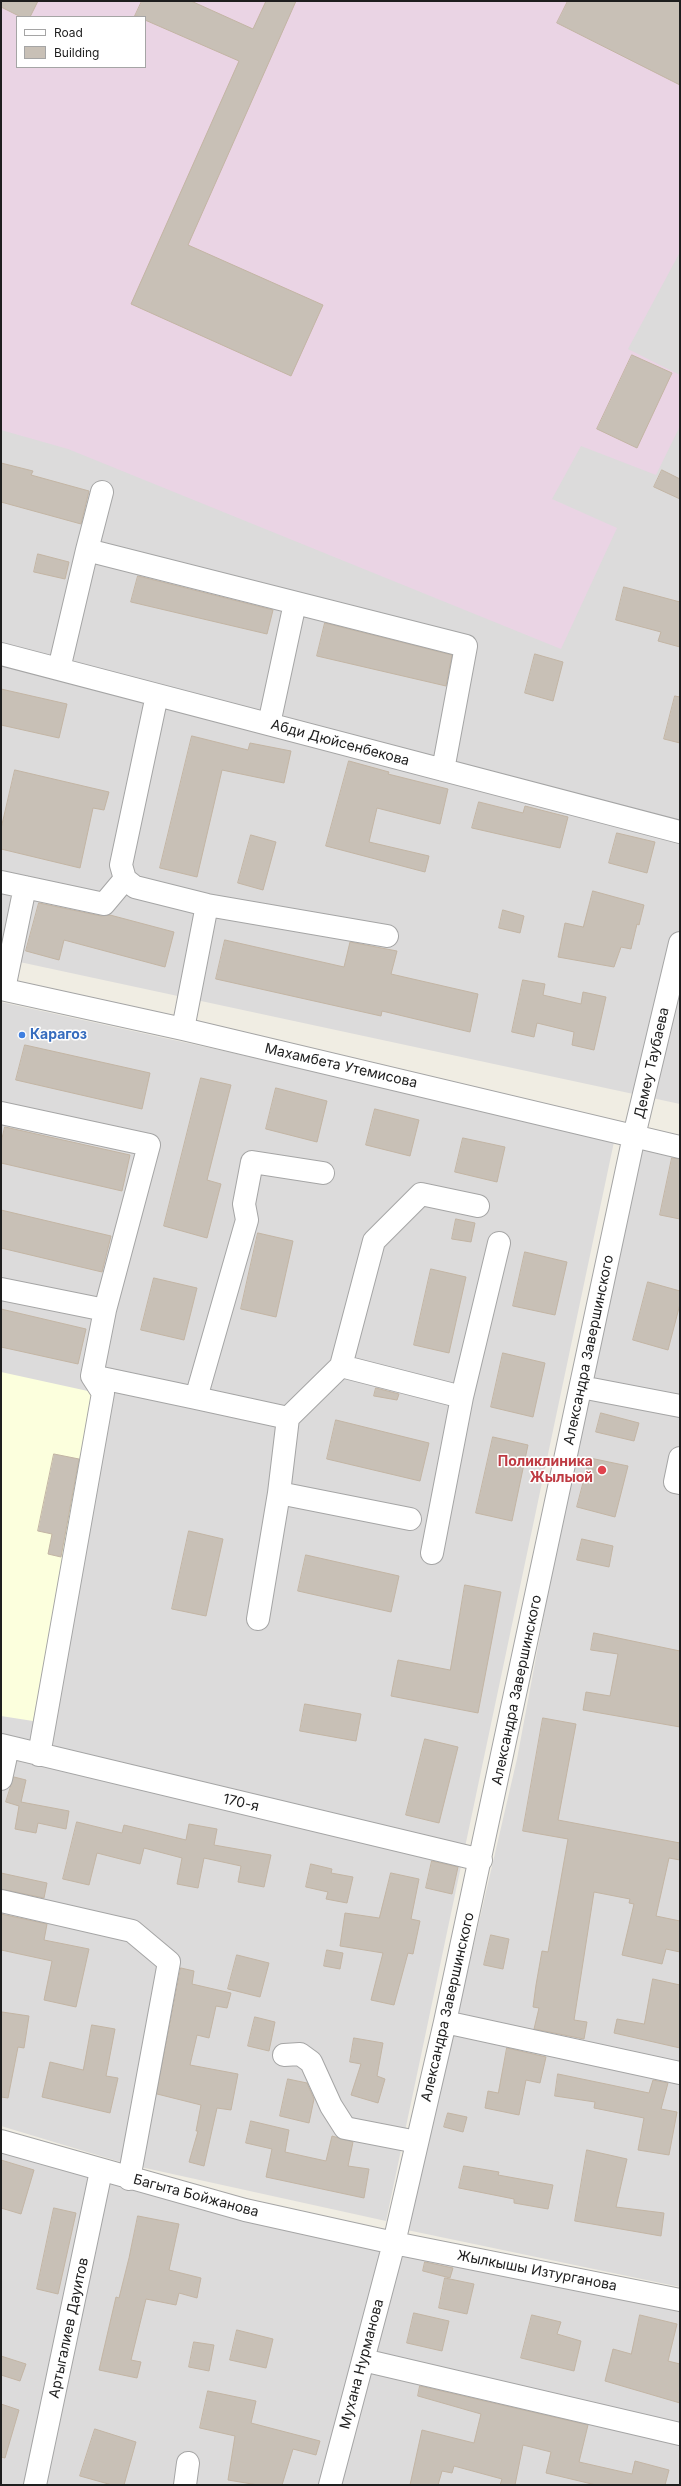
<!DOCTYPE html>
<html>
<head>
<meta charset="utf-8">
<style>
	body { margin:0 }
	#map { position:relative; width:681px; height:2486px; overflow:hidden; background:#f0ede3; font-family:Inter,sans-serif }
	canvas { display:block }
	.frame { position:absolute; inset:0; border:2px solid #1e1e1e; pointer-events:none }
	.legend { position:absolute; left:16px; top:16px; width:130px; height:52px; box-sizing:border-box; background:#fff; border:1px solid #a5a5a5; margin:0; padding:5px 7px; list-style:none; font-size:12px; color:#1e1e1e }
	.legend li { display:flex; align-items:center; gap:8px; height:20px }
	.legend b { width:20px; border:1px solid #a5a5a5 }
</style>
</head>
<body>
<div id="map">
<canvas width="681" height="2486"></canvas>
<div class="frame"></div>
<ul class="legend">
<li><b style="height:5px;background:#fff"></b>Road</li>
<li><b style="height:11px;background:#c8c0b6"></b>Building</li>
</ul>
</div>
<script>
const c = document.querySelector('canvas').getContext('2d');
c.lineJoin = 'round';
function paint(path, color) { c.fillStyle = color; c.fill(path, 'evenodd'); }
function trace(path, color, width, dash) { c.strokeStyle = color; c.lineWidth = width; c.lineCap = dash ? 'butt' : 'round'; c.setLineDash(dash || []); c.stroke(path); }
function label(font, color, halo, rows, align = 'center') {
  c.font = font + ' Inter,sans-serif'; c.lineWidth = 3; c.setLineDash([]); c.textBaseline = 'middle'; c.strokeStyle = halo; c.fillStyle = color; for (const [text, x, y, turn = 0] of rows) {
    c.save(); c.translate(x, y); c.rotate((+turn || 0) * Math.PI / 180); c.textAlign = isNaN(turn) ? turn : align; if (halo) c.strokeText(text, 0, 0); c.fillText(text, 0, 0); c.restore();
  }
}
paint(new Path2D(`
	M1,1H680V1104L1,958ZM17,17H145V67H17Z
	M1,1002L615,1137L386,2221L127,2164L1,2126Z
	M640,1145L680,1154V2287L407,2230L517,1759L584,1400Z
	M1,2148L109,2182L680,2312V2485H1Z`), '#dcdbdb');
paint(new Path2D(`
	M1,1H680V252L628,349L680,375V426L656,475L581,446L552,499L617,528L561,649L68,449L1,430ZM17,17H145V67H17Z`), '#ead4e4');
paint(new Path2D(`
	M1,1372L97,1393L33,1721L1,1716Z`), '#fcffdd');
const building = new Path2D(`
	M1,1H38L30,17H21L1,7Z
	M142,1H191L253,29L266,1H296L188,245L323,305L291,376L131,304L239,61L145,20V17L135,16Z
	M568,1H680V85L557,23Z
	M632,355L672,373L637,448L597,429Z
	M1,463L33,471L31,475L89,491L81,524L1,502Z
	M662,470L680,479V499L654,487Z
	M38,554L69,562L65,579L34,572Z
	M138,576L273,610L267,634L131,602Z
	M624,587L680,602V647L658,641L661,632L616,620Z
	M325,623L452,655L446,686L317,656Z
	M535,654L563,662L553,701L525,693Z
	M1,689L67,704L59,738L1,725Z
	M675,696L680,697V743L664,739Z
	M192,736L248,750L250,743L291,751L284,783L222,770L197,877L160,868Z
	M349,761L389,772L388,774L448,789L440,824L377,808L369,842L429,856L425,872L326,846Z
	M15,770L109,792L104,810L93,808L80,868L1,849V829Z
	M479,802L523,813L525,806L568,817L560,848L472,828Z
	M617,833L655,842L647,873L609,863Z
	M251,835L276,842L263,890L238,883Z
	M593,891L644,905L639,925L637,924L631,949L621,947L614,967L558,957L565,923L583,927Z
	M39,903L101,916L110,915L174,932L165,967L64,940L59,960L26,951Z
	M503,910L524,916L520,933L499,928Z
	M225,940L344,967L350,942L397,951L391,974L478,994L470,1032L382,1011L381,1016L216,979Z
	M523,980L545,984L543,995L581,1004L583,992L606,997L594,1050L572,1045L574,1032L537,1023L534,1037L512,1032Z
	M25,1045L150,1073L142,1109L16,1080Z
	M201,1078L231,1085L207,1180L221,1184L207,1238L164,1226Z
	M276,1088L327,1101L317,1142L266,1129Z
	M375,1109L419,1120L410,1156L366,1145Z
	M5,1127L130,1155L122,1191L1,1163V1143Z
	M463,1138L505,1147L497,1182L455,1172Z
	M672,1158L680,1159V1219L660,1215Z
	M1,1210L111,1236L102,1272L1,1248Z
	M456,1219L475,1223L471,1242L452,1239Z
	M258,1233L293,1241L276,1317L241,1309Z
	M525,1252L567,1262L555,1315L513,1306Z
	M431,1269L466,1277L449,1353L414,1345Z
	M154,1278L197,1288L184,1340L141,1330Z
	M648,1282L680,1291V1304L668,1350L633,1340Z
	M1,1309L86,1329L78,1364L1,1347Z
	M503,1353L545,1363L533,1417L491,1407Z
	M376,1388L399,1394L397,1400L374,1396Z
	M601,1413L639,1423L634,1441L596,1432Z
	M336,1420L429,1443L420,1481L327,1459Z
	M493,1437L528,1445L512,1521L476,1513Z
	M54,1454L79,1459L61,1557L48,1554L52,1534L38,1531Z
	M590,1458L628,1466L615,1517L577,1507Z
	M189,1531L223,1539L206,1616L172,1609Z
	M582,1539L613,1546L609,1567L577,1560Z
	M306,1555L399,1576L391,1612L298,1591Z
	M465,1585L501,1592L478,1713L391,1696L398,1660L450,1670Z
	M594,1633L680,1651V1727L583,1710L586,1692L610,1696L618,1654L591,1650Z
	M305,1704L361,1714L356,1741L300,1731Z
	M543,1718L576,1724L558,1820L680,1843V1860L669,1858L656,1916L680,1921V1952L666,1949L662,1964L622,1955L634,1904L629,1903L630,1899L594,1892L574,2020L587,2022L584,2039L534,2029L539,2008L533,2007L536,1985L542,1951L548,1952L568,1839L523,1831Z
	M425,1739L458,1747L439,1823L406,1815Z
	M14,1777L26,1780L21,1802L69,1811L66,1829L38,1823L36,1833L15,1829L19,1806L6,1802Z
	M77,1822L122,1833L124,1825L186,1840L189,1824L217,1829L214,1845L271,1855L264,1887L238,1882L241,1866L204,1858L198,1888L177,1884L182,1858L144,1848L140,1864L97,1853L89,1885L63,1879Z
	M432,1861L458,1867L452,1894L426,1888Z
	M311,1864L332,1869L331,1873L353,1877L347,1903L326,1899L328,1892L306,1887Z
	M1,1873L47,1883L44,1898L1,1889Z
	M391,1873L419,1879L411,1919L420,1921L413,1954L408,1953L394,2005L371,2000L383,1953L340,1946L345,1913L379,1918Z
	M1,1914L47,1924L44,1940L89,1949L76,2007L44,2000L52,1961L1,1950Z
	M491,1935L509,1939L503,1969L484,1965Z
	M327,1950L343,1953L340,1969L324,1966Z
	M237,1955L269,1963L260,1997L228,1989Z
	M181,1968L194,1971L192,1984L231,1993L227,2008L216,2006L209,2038L197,2035L190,2065L238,2074L231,2110L217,2108L204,2166L189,2162L198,2131H196L201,2105L157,2094Z
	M653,1979L680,1985V2048L614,2033L617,2019L644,2024Z
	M2,2012L29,2016L24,2048L18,2047L8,2098L1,2097Z
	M255,2017L275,2022L269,2051L248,2046Z
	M92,2025L115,2029L106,2076L118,2078L110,2113L42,2097L50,2062L83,2070Z
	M354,2038L383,2043L377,2076L385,2079L378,2103L351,2095L361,2064L350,2062Z
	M507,2048L546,2057L540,2083L526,2080L519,2115L485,2108L488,2091L498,2093Z
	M558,2074L649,2093L653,2080L668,2083L661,2109L677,2112L669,2155L638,2150L644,2118L594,2108L595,2102L555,2096Z
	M288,2079L307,2083L314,2099L309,2123L280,2116Z
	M448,2113L467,2117L463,2132L444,2127Z
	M251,2121L289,2130L285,2152L326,2161L332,2136L353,2142L348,2166L369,2169L364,2198L266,2177L272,2149L246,2143Z
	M587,2150L627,2159L616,2207L664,2213L661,2236L575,2221Z
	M1,2160L34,2170L21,2214L1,2208Z
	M464,2166L499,2172L498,2175L553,2185L548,2209L514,2203V2199L459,2188Z
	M54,2208L76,2213L58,2294L37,2289Z
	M138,2216L179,2224L169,2270L201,2278L197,2298L179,2293L176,2305L146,2299L131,2360L141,2362L137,2378L99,2370L116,2297L119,2298L129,2258Z
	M425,2262L453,2268L450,2278L423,2271Z
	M445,2278L474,2284L467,2314L439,2308Z
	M414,2313L449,2321L442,2351L407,2343Z
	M532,2315L561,2322L557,2334L581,2341L574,2371L521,2358Z
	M640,2315L677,2324L668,2361L680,2364V2403L605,2381L613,2349L631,2354Z
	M237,2330L273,2339L266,2368L230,2360Z
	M194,2342L214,2345L209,2371L189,2367Z
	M1,2356L26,2364L20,2381L1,2375Z
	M420,2386L588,2425L579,2462L632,2474L635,2461L669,2470L665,2485H596L546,2473L551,2452L523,2445L515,2485H500L502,2479L454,2466L452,2473L442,2471L438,2485H410L422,2430L474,2443L481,2414L418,2396Z
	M208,2391L256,2401L251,2423L320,2441L316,2455L293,2449L282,2485H258L228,2480L235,2436L200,2428Z
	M1,2404L19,2410L5,2458L1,2457Z
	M95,2429L136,2442L124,2485H112L80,2476Z`);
paint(building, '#c8c0b6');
trace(building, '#c3b5a4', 1);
const minor = new Path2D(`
	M87,550L102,492
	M1,654L680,832
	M59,669L87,550L466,646L443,770
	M157,695L121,865L125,879L135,887L207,905L387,936
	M269,724L295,603
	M1,882L104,904L125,879
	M1,989L183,1029L680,1147
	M4,989L25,887
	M183,1029L207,905
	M1,1113L149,1145L105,1310L92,1376L196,1398L247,1220L244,1204L252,1162L323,1173
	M1,1289L105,1310
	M341,1366L462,1397
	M581,1387L680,1406
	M196,1398L288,1418L279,1493L258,1619
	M288,1418L341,1366L374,1241L421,1194L478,1206
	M680,1458L675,1482L680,1483
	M279,1493L410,1519
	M432,1553L462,1397L499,1243
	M1,1745L481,1860
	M39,1755L103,1393L92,1376
	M1,1779L8,1747
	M1,1901L132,1931L169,1962L129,2179
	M445,2022L680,2073
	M284,2055L300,2054L311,2062L331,2106L345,2128L417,2142
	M1,2141L245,2210L394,2243L680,2300
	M363,2360L680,2434
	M35,2485L101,2171
	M185,2485L188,2463
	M330,2485L394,2243L445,2022L634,1136L680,943`);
trace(minor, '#a5a5a5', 24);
trace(minor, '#fff', 22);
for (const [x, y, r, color] of [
	[22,1035,4,"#3f7fe0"],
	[602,1470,5,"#e0444e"]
]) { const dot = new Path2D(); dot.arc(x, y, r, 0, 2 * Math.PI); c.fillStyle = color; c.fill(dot); trace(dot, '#fff', 1.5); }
label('14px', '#1e1e1e', '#fff', [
	["Абди Дюйсенбекова",340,743,15],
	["Демеу Таубаева",652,1063,-77],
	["Махамбета Утемисова",341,1066,13],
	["Александра Завершинского",589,1350,-78],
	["Александра Завершинского",517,1690,-78],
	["170-я",241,1803,13],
	["Александра Завершинского",448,2007,-77],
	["Багыта Бойжанова",196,2196,15],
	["Жылкышы Изтурганова",537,2271,11],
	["Артыгалиев Дауитов",69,2328,-78],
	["Мухана Нурманова",362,2364,-75]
]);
label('bold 14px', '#366cbe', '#fff', [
	["Карагоз",30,1035]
], 'left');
label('bold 14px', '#be3a42', '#fff', [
	["Поликлиника",593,1462],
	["Жылыой",593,1478]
], 'right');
</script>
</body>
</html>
